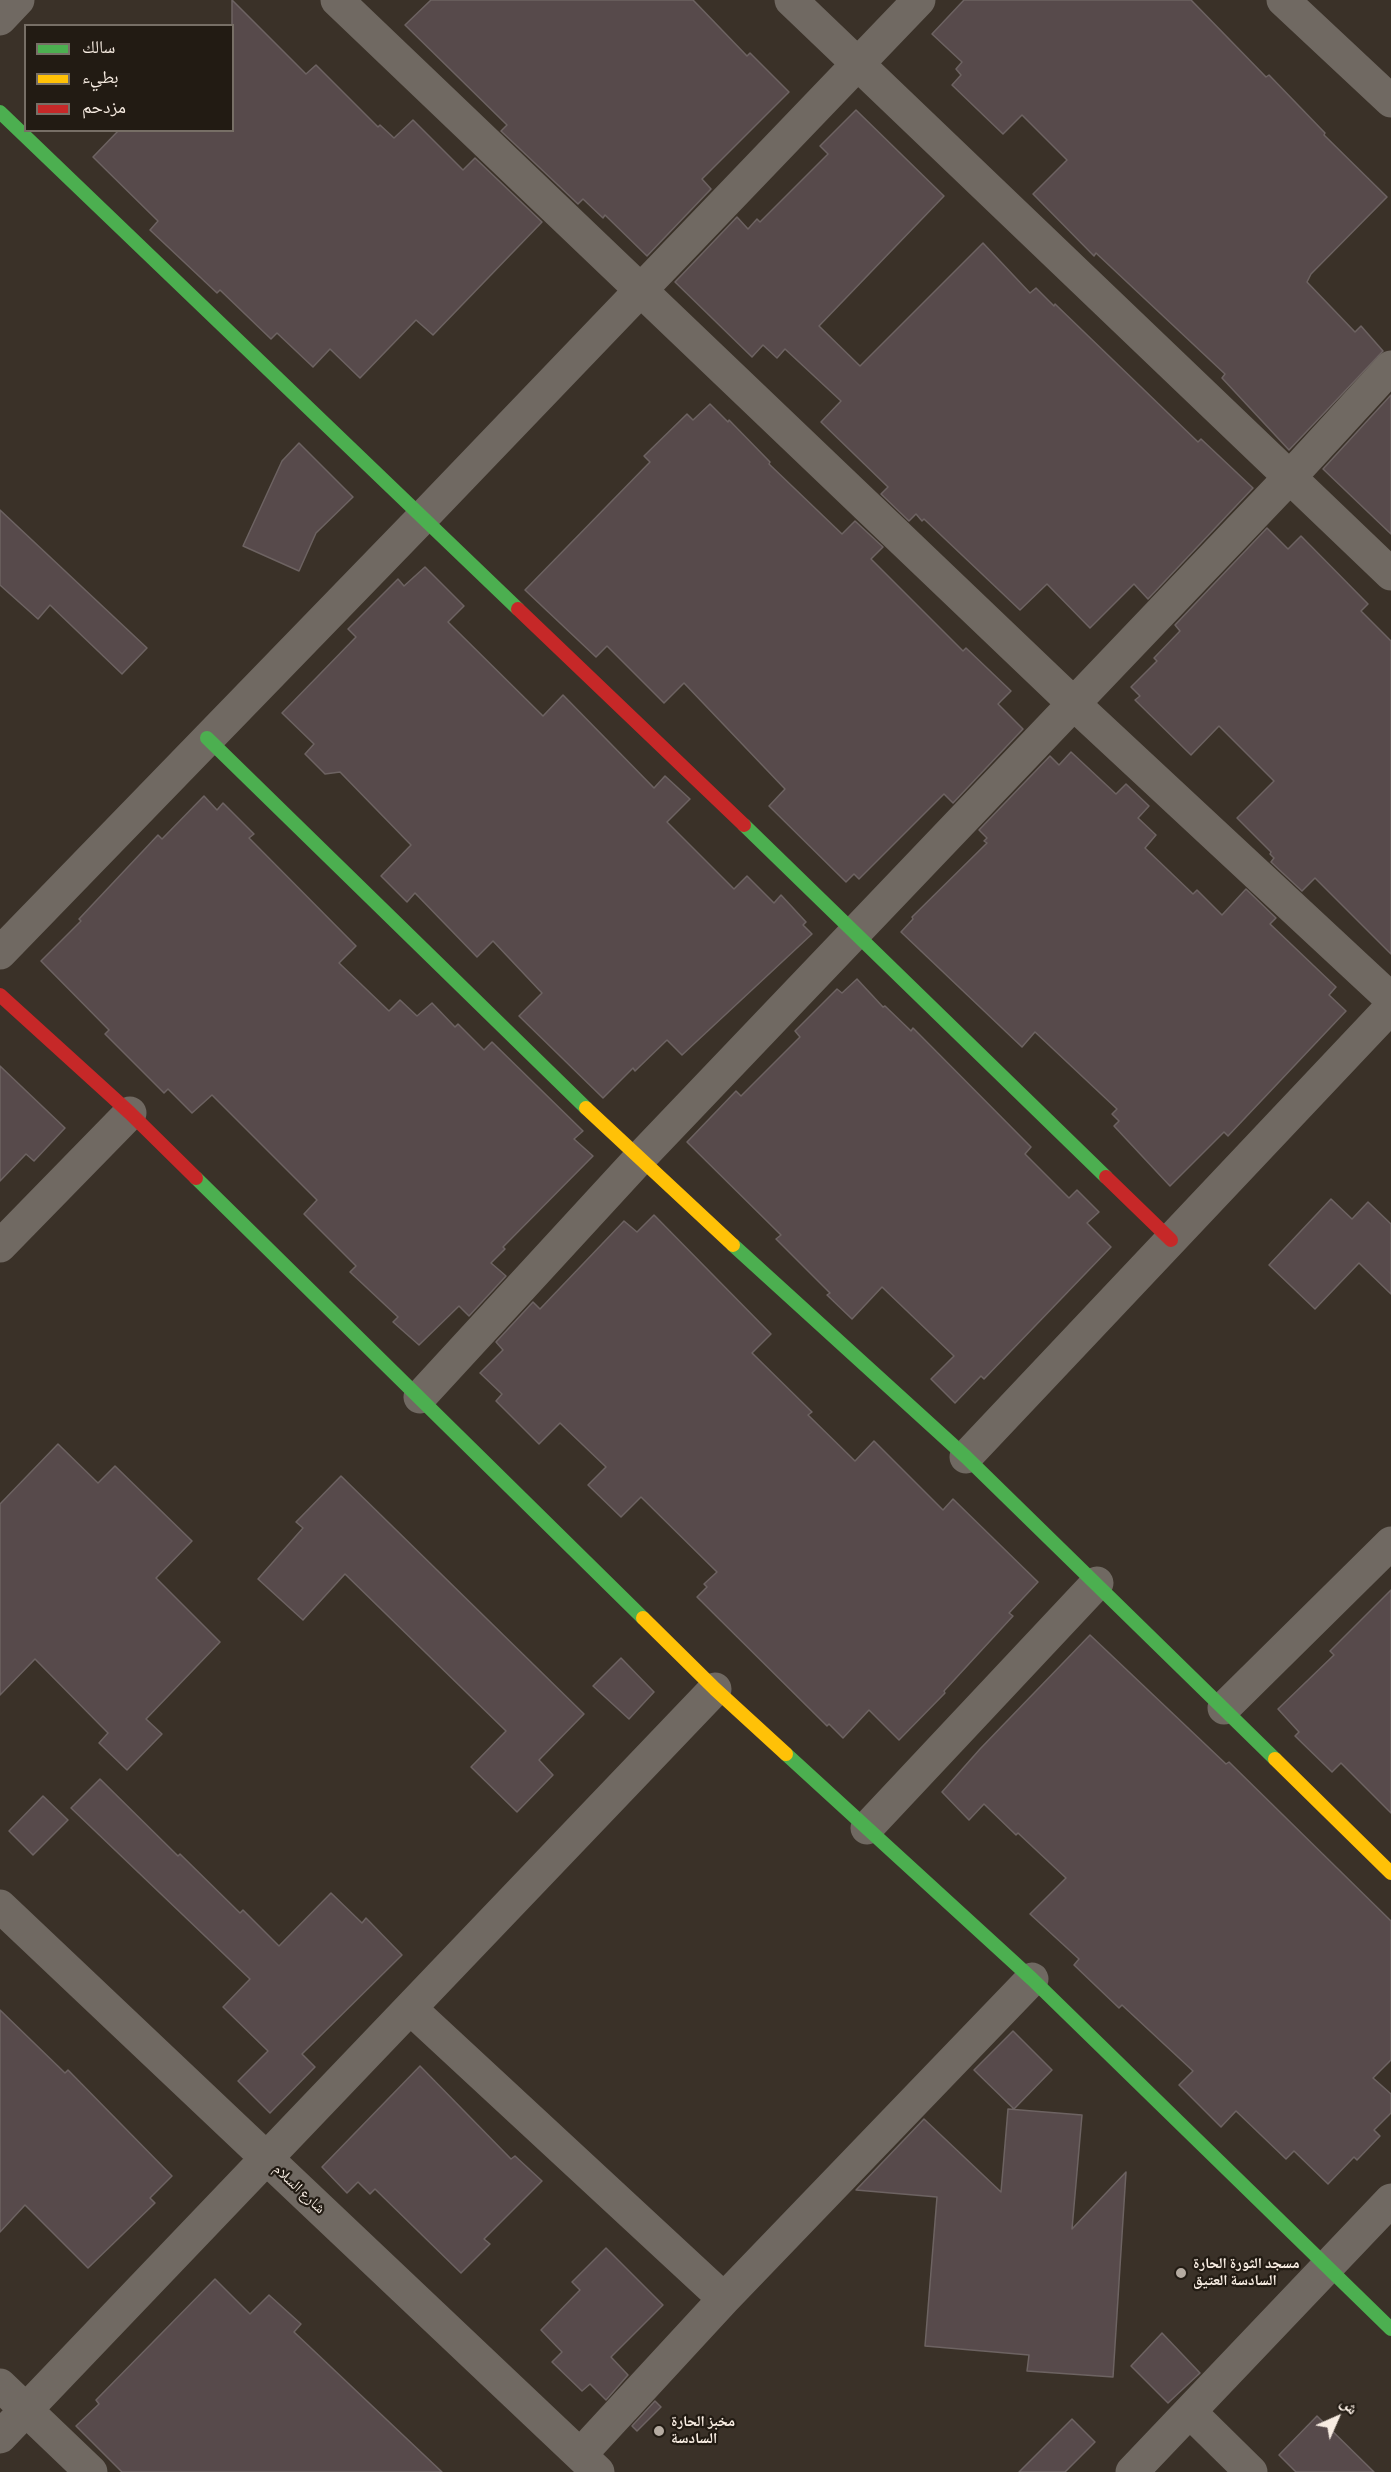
<!DOCTYPE html>
<html>
<head>
<meta charset="utf-8">
<style>
	body { margin:0 }
	#map { position:relative; width:1391px; height:2472px; overflow:hidden; background:#3a3128; font-family:Manrope,"Noto Naskh Arabic",sans-serif }
	canvas { display:block }
	.legend { position:absolute; left:24px; top:24px; width:210px; height:108px; box-sizing:border-box; background:#221b13; border:2px solid #776f66; margin:0; padding:8px 10px; list-style:none; font-size:18px; color:#f7ece2 }
	.legend li { display:flex; align-items:center; gap:12px; height:30px }
	.legend b { width:30px; border:2px solid #776f66 }
	.north { position:absolute; left:1307px; top:2388px; width:60px; height:60px; -webkit-text-stroke:4px #221b13; paint-order:stroke; rotate:45deg; font-size:16px; font-weight:700; line-height:24px; text-align:center; color:#f7ece2 }
	.north::after { content:''; display:block; margin:auto; width:21px; height:27px; background:#f7ece2; clip-path:polygon(50% 0,100% 100%,50% 72%,0 100%) }
</style>
</head>
<body>
<div id="map">
<canvas width="1391" height="2472"></canvas>
<ul class="legend">
<li><b style="height:8px;background:#4caf50"></b>سالك</li>
<li><b style="height:8px;background:#ffc107"></b>بطيء</li>
<li><b style="height:8px;background:#c62828"></b>مزدحم</li>
</ul>
<div class="north">ش</div>
</div>
<script>
const c = document.querySelector('canvas').getContext('2d');
c.lineJoin = 'round';
function paint(path, color) { c.fillStyle = color; c.fill(path, 'evenodd'); }
function trace(path, color, width, dash) { c.strokeStyle = color; c.lineWidth = width; c.lineCap = dash ? 'butt' : 'round'; c.setLineDash(dash || []); c.stroke(path); }
function label(font, color, halo, rows, align = 'center') {
  c.font = font + ' Manrope,"Noto Naskh Arabic",sans-serif'; c.lineWidth = 4.5; c.setLineDash([]); c.textBaseline = 'middle'; c.strokeStyle = halo; c.fillStyle = color; for (const [text, x, y, turn = 0] of rows) {
    c.save(); c.translate(x, y); c.rotate((+turn || 0) * Math.PI / 180); c.textAlign = isNaN(turn) ? turn : align; if (halo) c.strokeText(text, 0, 0); c.fillText(text, 0, 0); c.restore();
  }
}
const building = new Path2D(`
	M232,0L306,74L316,65L378,127L380,125L394,138L413,120L463,170L475,158L542,222L433,335L416,320L360,378L330,349L313,367L277,333L271,339L220,290L217,293L150,230L158,221L93,157L119,130H232Z
	M431,0H693L747,56L750,53L789,92L702,179L711,189L647,256L605,215L603,218L583,199L578,204L501,131L507,125L405,25Z
	M964,0H1191L1266,77L1269,75L1325,133L1324,135L1387,197L1311,274L1307,282L1355,332L1361,326L1383,351L1289,450L1222,378L1225,374L1096,253L1094,256L1033,194L1067,160L1022,115L1003,134L952,85L961,75L956,69L962,62L932,34Z
	M856,110L944,196L819,326L860,366L983,243L1030,293L1036,288L1054,306L1055,304L1198,442L1201,439L1253,488L1148,599L1134,584L1090,628L1047,584L1020,610L924,519L922,521L916,514L909,521L881,494L888,487L821,422L841,401L785,349L777,358L763,345L752,357L675,282L737,217L748,229L757,219L760,222L828,154L820,146Z
	M1391,395V534L1323,469Z
	M710,404L728,422L729,420L770,462L769,464L842,534L855,521L883,547L871,559L963,651L966,648L1011,691L998,704L1023,729L953,803L944,794L859,879L854,874L846,882L769,806L785,789L684,683L664,703L607,646L596,657L525,590L650,462L644,456L687,414L693,420Z
	M299,443L353,497L316,533L299,571L243,546L282,461Z
	M0,510L147,648L122,674L50,605L38,619L0,585Z
	M1267,528L1288,549L1301,536L1368,604L1361,611L1391,641V954L1315,878L1302,891L1271,862L1274,858L1270,854L1271,852L1237,818L1274,781L1219,726L1191,755L1135,700L1140,696L1131,687L1157,661L1154,658L1180,631L1175,625Z
	M425,567L464,606L448,622L543,716L563,695L654,788L665,776L690,799L667,822L734,889L747,876L774,903L781,895L806,922L803,925L812,934L682,1055L667,1040L635,1071L633,1068L603,1098L519,1016L542,993L493,941L477,957L415,893L407,902L381,876L411,845L340,772L325,774L305,754L314,744L282,713L356,637L348,629L398,579L404,586Z
	M1071,752L1116,794L1126,784L1149,806L1138,818L1156,835L1145,848L1193,894L1197,890L1222,915L1246,889L1276,918L1270,924L1336,987L1329,995L1346,1011L1228,1136L1224,1132L1170,1186L1114,1126L1119,1121L1112,1114L1117,1109L1035,1032L1022,1047L901,932L913,919L912,917L987,843L984,841L987,838L979,830L1050,756L1059,765Z
	M204,796L217,810L223,803L254,834L249,838L356,946L339,963L389,1011L400,1000L417,1016L432,1003L455,1027L458,1024L484,1050L492,1042L583,1131L574,1139L593,1156L503,1247L505,1249L491,1263L506,1276L469,1316L459,1306L419,1345L393,1322L398,1317L350,1272L356,1266L304,1214L317,1200L212,1095L192,1113L168,1089L164,1093L105,1034L109,1030L41,961L81,921L79,919L158,835L162,839Z
	M857,979L883,1007L885,1006L911,1031L913,1028L1031,1147L1025,1154L1069,1198L1077,1190L1099,1212L1087,1223L1111,1247L984,1379L981,1376L955,1403L931,1379L954,1356L882,1287L852,1319L827,1295L830,1293L776,1239L781,1235L687,1142L736,1091L741,1096L800,1037L795,1031L837,989L842,993Z
	M0,1066L65,1128L34,1161L26,1154L0,1181Z
	M1331,1199L1352,1219L1368,1202L1391,1224V1294L1359,1263L1315,1309L1269,1265Z
	M654,1215L771,1334L752,1353L812,1412L808,1415L855,1461L874,1441L943,1510L953,1499L1038,1582L1009,1613L1013,1616L944,1691L945,1693L899,1740L869,1710L843,1738L829,1724L827,1726L697,1597L707,1587L704,1584L717,1572L641,1497L621,1517L588,1485L606,1467L560,1423L539,1444L496,1401L502,1394L480,1373L503,1350L496,1342L533,1302L540,1309L624,1221L637,1232Z
	M58,1444L98,1483L115,1466L192,1541L156,1578L220,1642L146,1719L162,1734L127,1770L99,1743L108,1733L35,1659L0,1695V1504Z
	M341,1476L584,1714L539,1760L553,1775L517,1812L471,1767L506,1731L345,1574L303,1620L258,1579L303,1528L296,1522Z
	M1391,1590V1813L1341,1763L1332,1772L1295,1736L1299,1732L1278,1709L1334,1655L1330,1651Z
	M1090,1635L1226,1764L1229,1762L1391,1921V2060L1373,2078L1391,2094V2113L1374,2130L1380,2136L1357,2160L1354,2157L1328,2184L1294,2151L1286,2159L1236,2111L1221,2127L1179,2085L1193,2071L1122,2005L1119,2008L1074,1965L1079,1959L1030,1914L1066,1878L1018,1833L1016,1835L984,1804L969,1820L942,1792L980,1749Z
	M621,1658L654,1692L629,1719L593,1686Z
	M100,1779L178,1856L180,1854L240,1913L243,1910L279,1946L331,1893L362,1923L366,1918L402,1955L302,2054L315,2067L270,2113L238,2081L268,2051L223,2007L250,1979L71,1808Z
	M43,1796L68,1820L33,1855L9,1831Z
	M0,2010L65,2073L68,2070L172,2176L150,2198L155,2203L88,2268L25,2205L0,2232Z
	M1013,2031L1052,2070L1014,2109L974,2070Z
	M420,2066L511,2159L515,2156L542,2181L484,2239L490,2244L461,2273L375,2189L370,2194L358,2182L347,2193L322,2167Z
	M1008,2109L1082,2115L1072,2229L1126,2172L1113,2377L1027,2371L1029,2355L925,2346L937,2197L856,2190L924,2119L1001,2192Z
	M606,2248L663,2305L611,2357L628,2375L606,2400L590,2384L582,2391L552,2362L562,2352L541,2330L580,2290L572,2282Z
	M215,2279L250,2314L269,2295L301,2324L294,2332L442,2472H122L76,2426L99,2404L96,2400Z
	M1162,2333L1200,2373L1168,2403L1131,2366Z
	M655,2401L661,2407L637,2431L632,2426Z
	M1317,2416L1374,2472H1296L1279,2455Z
	M1072,2419L1095,2442L1065,2472H1019Z`);
paint(building, '#574a4b');
trace(building, '#6d6362', 1.5);
trace(new Path2D(`
	M337,0L1074,704L1391,999
	M791,0L1391,574
	M1283,0L1391,101
	M0,19L18,0
	M0,953L423,517L919,0
	M0,1246L130,1113
	M420,1397L639,1159L1290,477L1391,367
	M966,1457L1391,1007
	M1224,1708L1391,1543
	M867,1828L1097,1583
	M0,1906L598,2472
	M411,2009L724,2299
	M0,2385L91,2472
	M1190,2412L1251,2472
	M0,2437L715,1689
	M580,2455L724,2299L1032,1979
	M1132,2472L1391,2200`), '#706962', 33);
trace(new Path2D(`
	M0,112L518,609
	M207,738L586,1108
	M744,825L1106,1177
	M196,1178L643,1618
	M733,1245L966,1457L1275,1759
	M786,1754L1032,1979L1391,2329`), '#4caf50', 14);
trace(new Path2D(`
	M586,1108L733,1245
	M643,1618L715,1689L786,1754
	M1275,1759L1391,1873`), '#ffc107', 14);
trace(new Path2D(`
	M518,609L744,825
	M0,995L130,1113L196,1178
	M1106,1177L1171,1240`), '#c62828', 14);
for (const [x, y, r, color] of [
	[1181,2273,6,"#b5aba1"],
	[659,2431,6,"#b5aba1"]
]) { const dot = new Path2D(); dot.arc(x, y, r, 0, 2 * Math.PI); c.fillStyle = color; c.fill(dot); trace(dot, '#221b13', 2); }
label('15px', '#f7ece2', '#221b13', [
	["شارع السلام",299,2189,43]
]);
label('bold 15px', '#f7ece2', '#221b13', [
	["مسجد الثورة الحارة",1193,2264],
	["السادسة العتيق",1193,2281],
	["مخبز الحارة",671,2422],
	["السادسة",671,2439]
], 'left');
</script>
</body>
</html>
